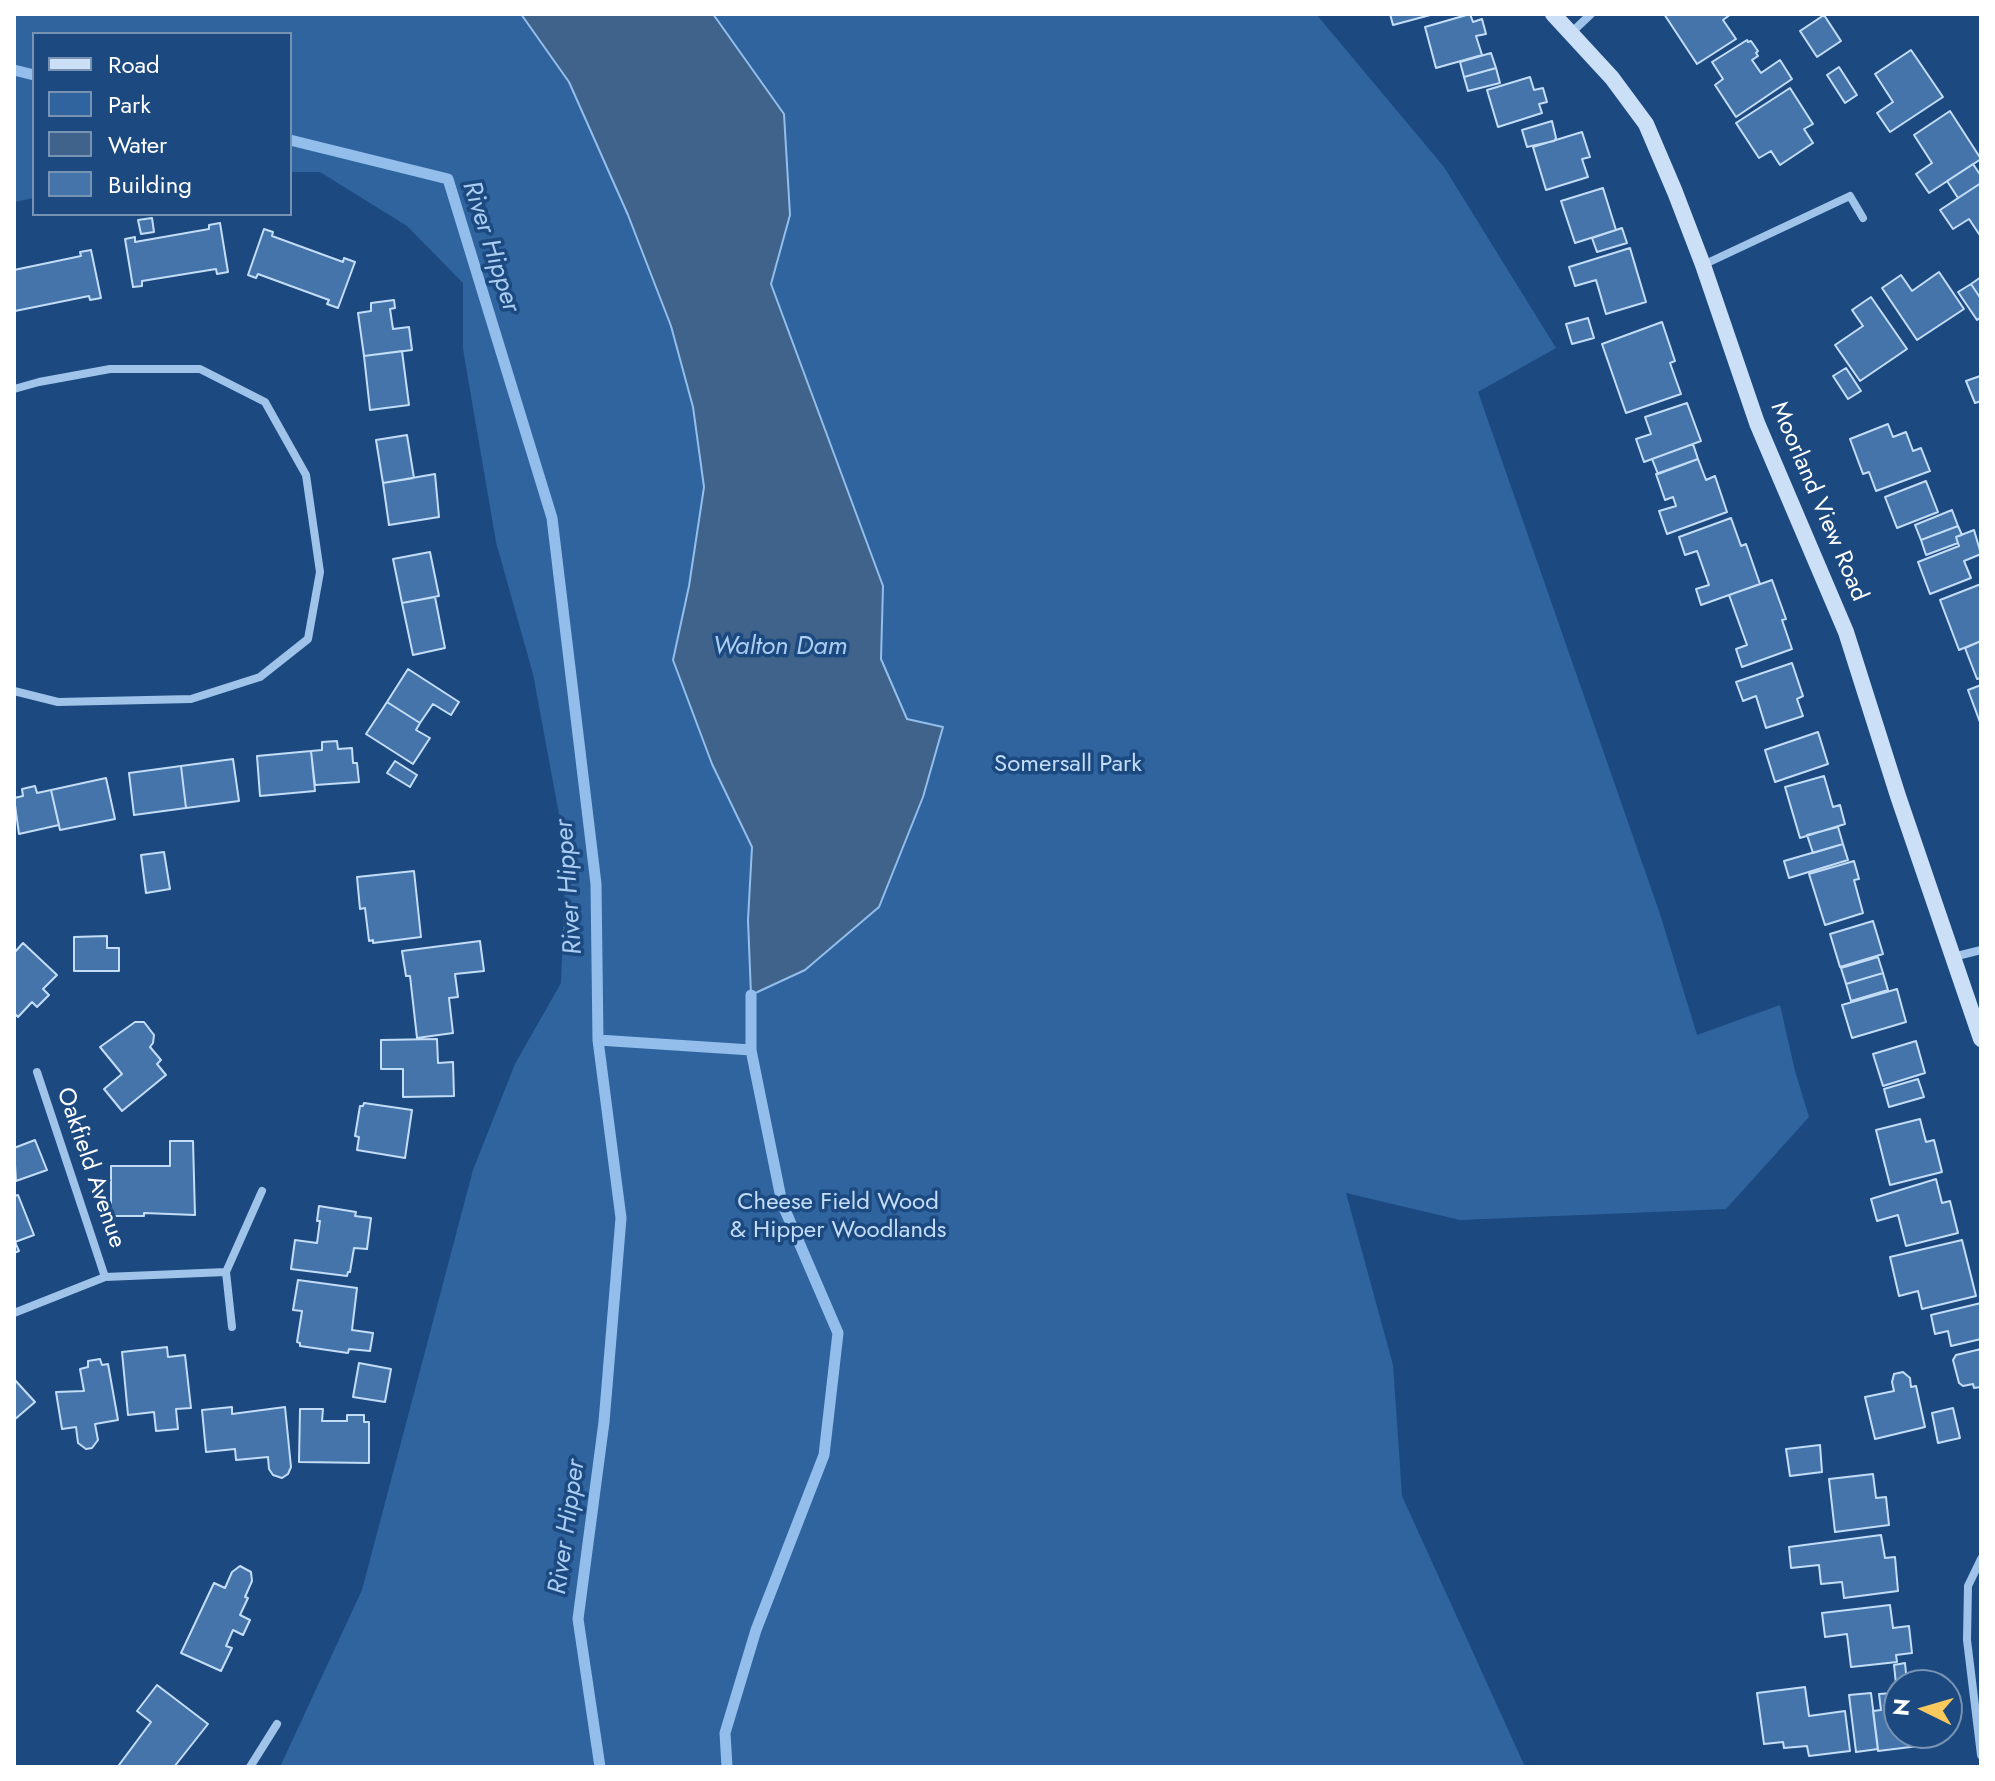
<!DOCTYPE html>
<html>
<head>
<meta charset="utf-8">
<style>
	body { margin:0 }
	#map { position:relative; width:1995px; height:1781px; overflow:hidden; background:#1c4a80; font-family:Jost,sans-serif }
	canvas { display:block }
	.frame { position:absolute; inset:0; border:16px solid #fff; pointer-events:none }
	.legend { position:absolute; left:32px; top:32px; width:260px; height:184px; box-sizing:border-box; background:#1c4a80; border:2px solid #7792b3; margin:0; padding:10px 14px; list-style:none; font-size:24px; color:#fff }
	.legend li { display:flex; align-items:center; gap:16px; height:40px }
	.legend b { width:40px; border:2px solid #7792b3 }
	.north { position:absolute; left:1883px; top:1669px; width:80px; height:80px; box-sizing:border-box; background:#1c4a80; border:2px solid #7792b3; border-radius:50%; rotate:275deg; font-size:22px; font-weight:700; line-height:32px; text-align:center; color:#fff }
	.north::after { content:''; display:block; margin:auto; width:28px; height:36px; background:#fac95d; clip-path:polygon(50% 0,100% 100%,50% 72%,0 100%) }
</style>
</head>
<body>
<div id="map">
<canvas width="1995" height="1781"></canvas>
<div class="frame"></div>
<ul class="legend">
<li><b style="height:10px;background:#cbdff7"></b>Road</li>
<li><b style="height:22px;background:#2f649f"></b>Park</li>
<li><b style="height:22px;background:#40638b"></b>Water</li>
<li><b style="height:22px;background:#4474aa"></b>Building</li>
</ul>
<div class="north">N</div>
</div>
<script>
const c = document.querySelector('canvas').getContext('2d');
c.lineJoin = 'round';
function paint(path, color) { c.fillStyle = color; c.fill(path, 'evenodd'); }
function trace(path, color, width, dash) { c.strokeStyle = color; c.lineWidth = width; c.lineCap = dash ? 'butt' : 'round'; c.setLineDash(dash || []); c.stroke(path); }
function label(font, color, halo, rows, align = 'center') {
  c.font = font + ' Jost,sans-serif'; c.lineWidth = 7; c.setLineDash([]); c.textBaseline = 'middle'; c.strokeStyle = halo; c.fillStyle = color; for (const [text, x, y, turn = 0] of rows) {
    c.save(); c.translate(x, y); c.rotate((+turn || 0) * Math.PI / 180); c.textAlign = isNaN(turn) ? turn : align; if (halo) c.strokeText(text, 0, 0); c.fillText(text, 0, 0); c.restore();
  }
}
paint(new Path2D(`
	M14,14H1316L1444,167L1556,348L1478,392L1660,914L1697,1035L1780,1005L1795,1071L1809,1117L1726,1209L1460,1220L1346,1193L1393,1365L1402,1496L1525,1767H280L362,1590L473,1170L515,1064L561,983L566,852L533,674L496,542L463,349V283L407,226L320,172H290V34H34V198L14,202Z`), '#2f649f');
const water = new Path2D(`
	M521,14H713L784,114L790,215L771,284L883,586L881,659L907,719L943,727L923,797L879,907L805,970L751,995L748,920L752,847L712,764L673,660L689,586L704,487L693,407L671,326L628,215L569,82Z`);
paint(water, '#40638b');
trace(water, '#93beeb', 2);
trace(new Path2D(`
	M14,70L34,75
	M290,140L448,179L552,518L596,884L598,1040L621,1218L604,1422L578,1619L600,1767
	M598,1040L751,1050
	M727,1767L725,1733L756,1630L824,1455L838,1333L782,1203L751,1050V995`), '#93beeb', 11);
const building = new Path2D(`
	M1390,14H1434L1393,25Z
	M1470,14L1473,22L1482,19L1486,34L1476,36L1482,55L1436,68L1425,27Z
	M1664,14H1731L1723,20L1736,39L1697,64Z
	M1824,15L1841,41L1817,57L1800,31Z
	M1747,40L1748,42L1751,41L1758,51L1756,53L1758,56L1752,60L1761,73L1780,60L1792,79L1736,117L1715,85L1723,79L1712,62Z
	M1911,50L1943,97L1890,132L1877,113L1893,102L1875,74Z
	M1491,53L1496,68L1464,77L1460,62Z
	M1839,67L1857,95L1845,103L1827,75Z
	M1496,68L1500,83L1468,91L1464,77Z
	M1530,77L1534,90L1543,88L1547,102L1539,104L1542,113L1498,127L1487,90Z
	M1790,88L1813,124L1804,129L1813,143L1780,165L1771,151L1759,158L1736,123Z
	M1950,111L1981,159L1929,193L1916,174L1932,163L1914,135Z
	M1552,121L1556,138L1554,141L1527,147L1522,130Z
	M1582,132L1590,157L1582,159L1588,177L1546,190L1533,147Z
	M1973,164L1981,176V183L1958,198L1947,181Z
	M1981,183V237L1969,219L1953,229L1940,210Z
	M1603,188L1616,230L1575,243L1561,201Z
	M152,218L154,232L141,234L138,220Z
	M220,223L228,272L217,274L216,269L142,281V286L133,287L125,239L135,237V242L209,229V225Z
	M1622,228L1627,243L1597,252L1592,238Z
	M264,229L273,232L272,236L343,262L344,258L355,262L338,308L327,304L329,300L258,274L256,278L248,275Z
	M1630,248L1646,302L1606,314L1596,280L1575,286L1569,267Z
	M91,250L101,298L90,300L89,296L15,311L14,315V270L81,256L80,252Z
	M1939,272L1964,309L1917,340L1882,288L1901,275L1912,291Z
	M1981,277V299L1971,284Z
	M1971,284L1981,299V317L1977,320L1958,292Z
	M1871,297L1907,349L1860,381L1835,345L1863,326L1852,310Z
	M394,300L395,308L390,309L393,329L409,327L412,350L364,356L358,313L371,311V303Z
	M1588,318L1594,338L1572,344L1566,324Z
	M1662,322L1675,361L1670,363L1681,394L1626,413L1602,344Z
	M402,351L409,405L370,410L364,356Z
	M1846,368L1861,391L1848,399L1833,376Z
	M1980,376L1981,401L1975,403L1966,381Z
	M1687,403L1701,441L1644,462L1636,439L1651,434L1645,417Z
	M1888,424L1893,437L1906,432L1913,451L1921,448L1930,471L1876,491L1869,472L1863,474L1850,439Z
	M407,435L414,478L383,483L376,440Z
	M1693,444L1698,459L1658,474L1652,459Z
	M1698,459L1706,480L1715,476L1727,512L1667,534L1659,511L1676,506L1673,497L1665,500L1656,474Z
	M435,474L439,517L389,525L383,483Z
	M1926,481L1938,512L1897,528L1885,497Z
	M1952,510L1958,526L1921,540L1915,525Z
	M1731,518L1741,546L1746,544L1760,584L1701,605L1696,589L1709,585L1697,551L1685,555L1679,537Z
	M1958,526L1962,535L1956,537L1958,543L1926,555L1921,540Z
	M1974,530L1981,554L1964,561L1971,578L1930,594L1918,562L1959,546L1956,537Z
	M430,552L439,596L402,603L393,559Z
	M1772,580L1786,619L1782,620L1792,649L1742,667L1736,649L1747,645L1729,595Z
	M1981,584V641L1959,650L1940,600Z
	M435,597L445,648L413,655L402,603Z
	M1981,641V678L1977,679L1965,648Z
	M1792,663L1803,696L1797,699L1803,716L1766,728L1756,696L1743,701L1736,682Z
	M408,669L459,702L451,715L433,704L420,723L387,702Z
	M1981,685V725L1968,690Z
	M387,702L420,723L416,730L430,738L413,764L366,734Z
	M1818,732L1828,764L1775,782L1765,750Z
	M337,741L338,749L352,748L353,763H357L359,782L315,785L311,751L322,750V742Z
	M311,751L315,791L260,796L257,756Z
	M233,759L239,801L186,808L181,766Z
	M395,761L417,775L410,787L387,773Z
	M181,766L186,808L134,815L129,773Z
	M1824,776L1833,807L1840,805L1845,824L1800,838L1785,787Z
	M106,778L115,819L60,830L51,790Z
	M35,786L37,793L51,790L59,825L19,834L14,798L23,796L22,789Z
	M1838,827L1843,844L1813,853L1807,835Z
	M1843,844L1848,860L1789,878L1784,861Z
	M164,852L170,889L146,893L141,855Z
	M1854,861L1859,879L1854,880L1863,913L1825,925L1809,874Z
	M414,871L421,937L373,943V940L369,941L365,908L360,909L357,877Z
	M1873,921L1883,954L1840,967L1830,934Z
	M107,936V948H119V971H74V937Z
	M480,941L484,971L455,974L458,997L449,998L453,1033L417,1038L410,976H406L402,951Z
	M23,943L57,975L43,989L49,995L37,1007L32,1002L18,1017L14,1013V953Z
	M1878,957L1883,973L1846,984L1841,968Z
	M1883,973L1888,990L1851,1001L1846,984Z
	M1897,989L1906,1022L1852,1038L1842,1005Z
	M135,1022H144L154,1035L153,1043L150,1047L161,1060L157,1064L166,1075L122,1111L104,1089L122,1074L100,1047Z
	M437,1039L438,1063L453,1062L454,1096L403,1097V1069H381V1040Z
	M1916,1041L1925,1073L1883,1086L1873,1054Z
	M1918,1079L1924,1097L1889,1107L1884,1089Z
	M364,1103L412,1110L405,1158L357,1150L359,1137L355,1136L360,1106H363Z
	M1920,1119L1926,1142L1934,1140L1942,1172L1890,1185L1876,1130Z
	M35,1140L47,1170L16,1181L14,1148Z
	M170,1141H193L195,1215L144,1213V1216H111V1166H170Z
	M1936,1179L1942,1203L1950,1201L1958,1233L1906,1246L1898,1215L1877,1221L1871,1199Z
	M18,1195L34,1235L15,1242L19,1251L14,1253V1196Z
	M319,1206L356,1212L355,1216L371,1218L367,1249L354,1248L350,1272H348L347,1276L291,1269L295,1240L317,1243L320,1221H317Z
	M1962,1240L1976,1296L1922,1309L1918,1291L1899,1296L1890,1257Z
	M298,1280L357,1288L352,1330L373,1333L370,1351L349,1349L348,1353L300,1346V1343L297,1342L302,1311L293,1310Z
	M1981,1303V1339L1951,1346L1948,1331L1935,1334L1931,1315Z
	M167,1347L168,1357L185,1355L191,1408L176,1409L178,1429L156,1431L154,1412L128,1415L122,1352Z
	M1981,1349V1387L1974,1388L1973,1384L1963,1386L1959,1383L1953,1360L1956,1355Z
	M100,1359L102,1365L108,1364L118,1420L95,1424L98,1440L92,1448L86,1449L78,1443L76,1427L62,1429L56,1392L84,1391L80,1369L88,1367V1361Z
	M359,1363L391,1369L385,1402L353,1397Z
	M1903,1372L1910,1378L1911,1387L1916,1386L1925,1427L1875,1439L1865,1397L1894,1391L1892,1382L1894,1374Z
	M14,1379L35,1402L14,1420Z
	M232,1407V1414L285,1407L291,1467L288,1474L282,1478L273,1475L269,1469L268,1457L236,1460L235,1449L206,1452L202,1410Z
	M1953,1408L1960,1438L1938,1443L1932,1413Z
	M300,1409H323L322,1421H347V1415H364V1422H369V1463L299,1462Z
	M1820,1445L1822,1472L1790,1476L1786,1449Z
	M1873,1474L1876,1498L1886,1497L1889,1525L1835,1532L1829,1479Z
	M1881,1535L1885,1558L1895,1557L1898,1591L1844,1598L1842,1582L1821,1584L1819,1565L1791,1568L1789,1547Z
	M240,1566L251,1572L252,1581L245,1597L248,1598L240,1615L250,1620L243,1635L233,1630L226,1646L232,1648L221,1671L181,1653L214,1583L225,1588L232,1572Z
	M1890,1605L1893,1628L1909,1626L1912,1653L1896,1655L1897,1662L1851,1667L1847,1634L1825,1637L1822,1613Z
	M1905,1663L1907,1683L1896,1684L1894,1665Z
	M157,1685L208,1724L174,1767H122L119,1765L151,1722L137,1711Z
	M1805,1687L1809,1716L1845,1711L1850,1751L1809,1756L1807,1746L1784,1748L1783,1742L1764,1744L1757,1693Z
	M1871,1693L1878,1749L1856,1752L1849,1695Z
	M1893,1693L1894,1709L1899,1708V1733H1918L1919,1746L1878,1751L1873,1711L1881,1710L1879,1694Z`);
paint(building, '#4474aa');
trace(building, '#c4ddf7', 2);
trace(new Path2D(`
	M1571,33L1591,14
	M1703,265L1850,196L1863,218
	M14,389L39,382L110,369H200L265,402L306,475L320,572L308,639L260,677L191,699L58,702L14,691
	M1953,957L1981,950
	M37,1072L105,1277
	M226,1272L232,1327
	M14,1313L105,1277L226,1272L262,1191
	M1981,1559L1968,1586L1967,1640L1981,1755
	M250,1767L277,1724`), '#a0c3e9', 8);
trace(new Path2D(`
	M1553,14L1612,78L1646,124L1675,192L1703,265L1757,423L1846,632L1898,796L1981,1039`), '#cbdff7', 16);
label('24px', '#fff', '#1c4a80', [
	["Moorland View Road",1818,502,67],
	["Oakfield Avenue",90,1168,71]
]);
label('24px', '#c4ddf7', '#1c4a80', [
	["Somersall Park",1068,765],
	["Cheese Field Wood",838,1203],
	["& Hipper Woodlands",838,1231]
]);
label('italic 26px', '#abcdf1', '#1c4a80', [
	["River Hipper",490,247,72],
	["Walton Dam",780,648],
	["River Hipper",570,887,-94],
	["River Hipper",568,1527,-82]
]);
</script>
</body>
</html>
